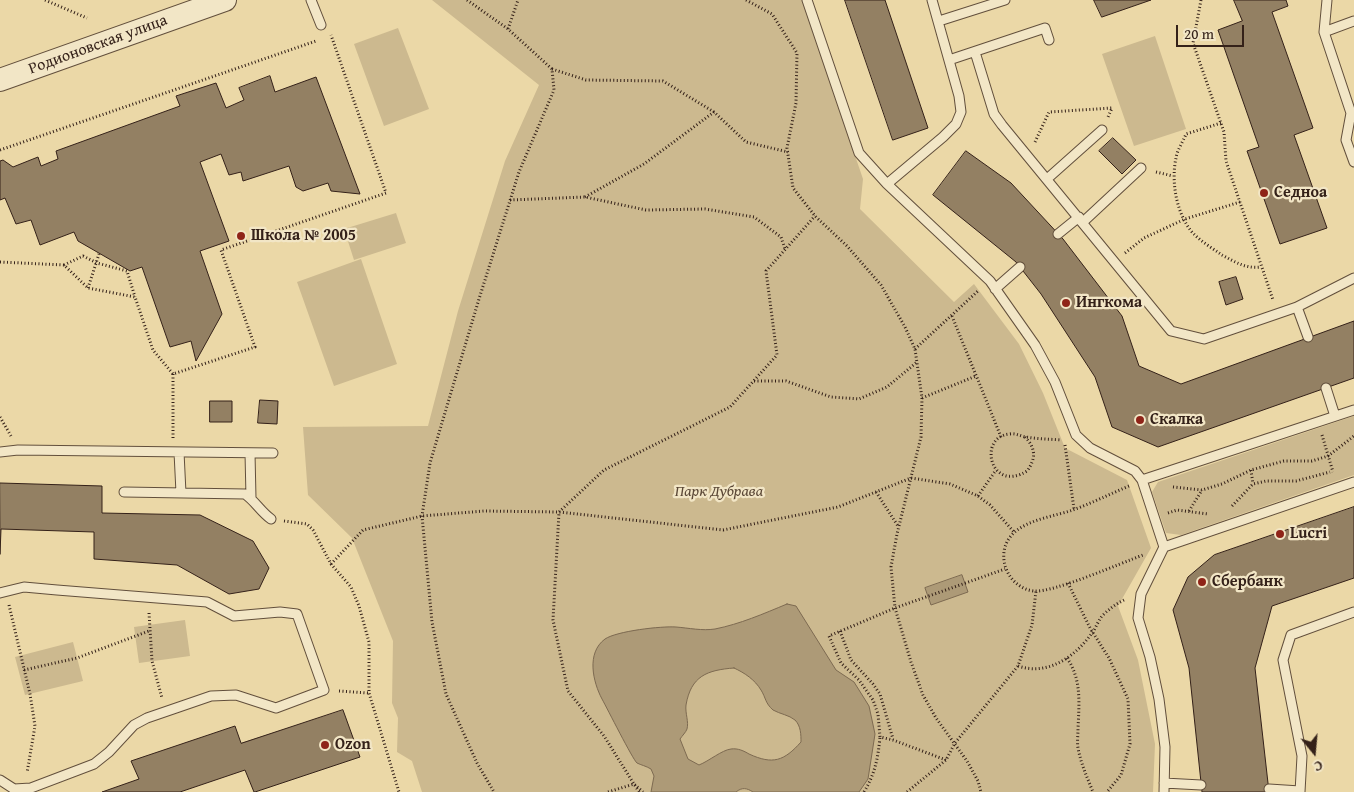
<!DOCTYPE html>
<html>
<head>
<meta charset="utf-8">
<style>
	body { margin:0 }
	#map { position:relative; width:1354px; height:792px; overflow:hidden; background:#ebd8a7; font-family:"Gentium Book Plus",serif }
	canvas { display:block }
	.north { position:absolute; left:1289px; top:727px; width:50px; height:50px; -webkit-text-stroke:4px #f2e6c6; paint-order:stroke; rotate:163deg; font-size:14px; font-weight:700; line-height:20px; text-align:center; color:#342119 }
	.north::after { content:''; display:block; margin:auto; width:18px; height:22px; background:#342119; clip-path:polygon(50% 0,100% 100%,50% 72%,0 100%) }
	.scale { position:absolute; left:1176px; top:25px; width:68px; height:22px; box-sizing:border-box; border:2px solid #342119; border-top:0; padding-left:6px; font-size:15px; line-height:18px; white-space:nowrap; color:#342119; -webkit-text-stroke:4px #f2e6c6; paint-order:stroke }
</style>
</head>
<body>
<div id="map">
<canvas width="1354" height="792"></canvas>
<div class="north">С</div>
<div class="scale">20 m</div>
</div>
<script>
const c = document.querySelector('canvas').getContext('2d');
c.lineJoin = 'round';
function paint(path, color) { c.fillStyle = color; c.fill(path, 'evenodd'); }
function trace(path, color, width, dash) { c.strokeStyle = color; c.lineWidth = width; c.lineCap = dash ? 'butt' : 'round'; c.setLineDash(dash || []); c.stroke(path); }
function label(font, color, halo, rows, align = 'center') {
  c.font = font + ' "Gentium Book Plus",serif'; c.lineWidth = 4.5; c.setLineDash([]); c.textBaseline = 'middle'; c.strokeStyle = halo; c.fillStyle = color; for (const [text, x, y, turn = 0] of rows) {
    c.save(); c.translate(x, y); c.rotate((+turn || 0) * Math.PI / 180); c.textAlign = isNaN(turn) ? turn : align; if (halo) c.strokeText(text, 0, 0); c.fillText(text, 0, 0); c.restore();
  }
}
paint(new Path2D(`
	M432,0H802L863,179L860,209L954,302L974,284L1019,344L1043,393L1065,448L1127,480L1151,548L1118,606L1138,660L1155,744L1153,792H422L412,761L397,752L398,718L392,703L393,641L352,538L308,495L303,427L428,426L458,311L505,161L539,85Z
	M398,28L429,109L384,126L354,44Z
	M1155,36L1186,129L1134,146L1102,54Z
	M396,213L406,243L354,260L344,229Z
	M361,259L397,364L334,386L297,282Z
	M1354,416V475L1181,535L1166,533L1152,492L1158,482Z
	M185,620L190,656L139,663L134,627Z
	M73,642L83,681L25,695L15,657Z`), '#ccb98f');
const water = new Path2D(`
	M962,575L968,592L931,605L925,588Z
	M787,604L796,606L836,670L854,682L869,706L875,734L868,779L859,792H753C747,788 742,787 736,792H651L654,776L651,769C646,766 641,765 637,763C633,760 607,708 602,699C593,682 586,653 605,639C617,631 661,626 676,627C689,628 702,631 715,629C740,624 763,614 787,604ZM734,668C745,673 755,680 761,690C766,698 765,703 773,710C780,714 789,715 795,720C801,726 801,735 801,742C784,761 773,765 749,754C744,751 738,748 731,749C722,750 709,761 699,765L688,759L680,739C682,736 686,732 687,729C689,722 685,713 686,705C691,676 707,670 734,668Z`);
paint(water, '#ad9a77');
trace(water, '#7d6a51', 1);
const building = new Path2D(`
	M845,0H885L928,128L893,140Z
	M1094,0H1151L1102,17Z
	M1234,0H1286L1288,6L1272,12L1313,128L1294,135L1327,228L1280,244L1247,151L1259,147L1218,30L1242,21Z
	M270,76L275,92L316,77L360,194L331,191L328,183L303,191L296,187L289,166L243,181L241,172L229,175L221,154L200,162L229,241L200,251L222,314L196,361L191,341L170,347L142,267L130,271L78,241L74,232L40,245L31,220L16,224L5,198L0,200V161L3,160L13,167L38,157L41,166L58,159L56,151L180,106L176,96L216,83L226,108L244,100L239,88Z
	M1113,138L1136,160L1122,174L1099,151Z
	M966,151L1011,183L1063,239L1122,316L1139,366L1181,384L1354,321V378L1158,447L1112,427L1095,377L1041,294L1016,262L933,195Z
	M1236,277L1243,299L1226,305L1219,282Z
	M260,400L278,401L277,424L258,423Z
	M210,401H232V422H210Z
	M0,483L102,486V513L200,515L253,541L269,568L259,589L229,594L177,565L94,559V532L1,529L0,554Z
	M1354,507V578L1272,606L1255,668L1269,792H1202L1189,668L1173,610L1188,577L1214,555Z
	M343,710L360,757L255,792H254L245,770L180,792H102L139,779L131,761L235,726L241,743Z`);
paint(building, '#938063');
trace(building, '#342119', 1);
const service = new Path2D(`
	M311,0L321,25
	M807,0L859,153L887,184
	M932,0L959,96L961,112L956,124L943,137L887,184L990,281L1035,345L1055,382L1076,435L1090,448L1135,471L1142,480L1164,547L1141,594L1138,618L1150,657L1159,699L1165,747L1164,792
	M1327,0L1324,32L1351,113L1346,140L1354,162
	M939,21L1005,0
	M1324,32L1354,21
	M975,52L994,114L1002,125L1171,331L1204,339L1297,307L1354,278
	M949,60L1045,28L1049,40
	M1047,179L1102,130
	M1083,222L1141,168
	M1058,234L1079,217
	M995,289L1020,267
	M1297,307L1308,337
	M1326,388L1335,416
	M0,452L18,450L273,453
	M179,452L181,493
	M250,453L251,498
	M1142,480L1354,410
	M124,492L245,494C255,501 261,512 271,519
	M1164,547L1354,482
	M0,593L24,587L57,590L207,602L234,616L280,612L297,614L324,690L276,708L236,695L211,696L147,718L134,725L109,752L94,764L31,788L14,789L0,780
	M1164,783L1201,785
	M1269,789L1300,791
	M1300,792L1302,756L1283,660L1291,635L1354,612`);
const tertiary = new Path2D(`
	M0,80L225,0`);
trace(service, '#624f3c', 11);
trace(tertiary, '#624f3c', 24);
trace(new Path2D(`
	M45,0L87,18
	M467,0L508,29L552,69L554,90L519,172L479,299L430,463L422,516L432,622L446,694L477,763L494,792
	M746,0L772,14L797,53L796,103L787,148L793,188L815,216L847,246L881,285L905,327L915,349L922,398L921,437L897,534L891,567L895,608L911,662L923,695L936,718L967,761L978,781L981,792
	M1201,0L1193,43L1224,132L1226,161L1273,300
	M508,29L518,0
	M552,69L586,80L663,81L714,112
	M1221,123L1186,134C1183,142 1177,150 1176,158C1171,181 1176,213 1192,232C1200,241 1212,248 1222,255C1235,262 1246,269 1261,267
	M1035,142L1049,112L1112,108L1108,117
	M0,150L316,41
	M1156,172L1173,176
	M585,197L644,164L714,112L746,142L788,152
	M510,200L585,197L646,210L705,209L754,217L781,237L785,249
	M1125,253L1144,238L1185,219L1240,202
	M0,262L64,265L88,288L135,297L153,350L173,374L255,347L221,250L386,193L331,35
	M64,265L83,256L97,263L127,271L135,297
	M88,288L99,254
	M952,316L1001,437
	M915,349L979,290
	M173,374V438
	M754,381H786L831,397L859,399L887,387L917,362
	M922,398L976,376
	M0,417L11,436
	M1322,435L1333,472
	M1025,437C1036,448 1036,459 1027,471C990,494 977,436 1010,434C1016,433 1020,436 1026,437C1037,439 1049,439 1061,440
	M1065,445L1074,509
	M1251,470L1253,484
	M1129,486C1110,494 1092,503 1073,510C1055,516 1031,519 1016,531C992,550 1006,588 1034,591C1053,593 1121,563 1143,555
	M1173,487L1202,490L1222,484L1251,470L1284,461H1312L1328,456L1354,436
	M876,492L898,526
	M978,496L996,470
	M1232,506L1253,484L1266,481H1296L1330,472
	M1189,511L1202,490
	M1168,513L1177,510L1208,514
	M284,521L307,524L313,530L331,564L351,587L359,606L369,642V693L399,792
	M331,564L363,530L422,516L484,511L559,512L723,530L838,507L911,478L950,484L978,496L990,505L1014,532
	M1068,583L1090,628L1109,658L1128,699L1130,744L1121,775L1107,792
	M9,605L30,694L35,726L27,773
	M149,613L152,661L162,698
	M840,631L851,660L873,684L880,694L893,739
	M1067,658C1082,680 1079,704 1078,729C1078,735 1077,742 1078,748C1081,764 1087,777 1093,792
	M1018,666C1048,676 1075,657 1092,633C1096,628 1098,621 1102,616C1109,609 1116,604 1124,600
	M24,670L77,658L149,631
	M339,691L369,693
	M946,760L893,740L880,737L878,714L873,700L859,680L841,663L829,636L895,608L1005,569
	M608,792L634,784L643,792
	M639,792L604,736L568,691L553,620L559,512L604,470L730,407L777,355L766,271L815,216
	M864,792C875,774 878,758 880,737
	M907,792L946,760L955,743L1018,666L1032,625L1036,591`), '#342119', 3, [1, 2.5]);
trace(service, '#f2e6c6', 9);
trace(tertiary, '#f2e6c6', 22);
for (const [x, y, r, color] of [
	[1264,193,5,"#8f2418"],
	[241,236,5,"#8f2418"],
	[1066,303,5,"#8f2418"],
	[1140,420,5,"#8f2418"],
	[1280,534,5,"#8f2418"],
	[1202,582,5,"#8f2418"],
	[325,745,5,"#8f2418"]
]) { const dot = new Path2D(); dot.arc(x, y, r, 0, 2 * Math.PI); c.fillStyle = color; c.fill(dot); trace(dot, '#f2e6c6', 2); }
label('16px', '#342119', '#f2e6c6', [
	["Родионовская улица",98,45,-20]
]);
label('bold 16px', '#342119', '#f2e6c6', [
	["Седноа",1274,193],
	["Школа № 2005",251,236],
	["Ингкома",1076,303],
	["Скалка",1150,420],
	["Lucri",1290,534],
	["Сбербанк",1212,582],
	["Ozon",335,745]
], 'left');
label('italic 16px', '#5a4736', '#f2e6c6', [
	["Парк Дубрава",719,492]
]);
</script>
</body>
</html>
